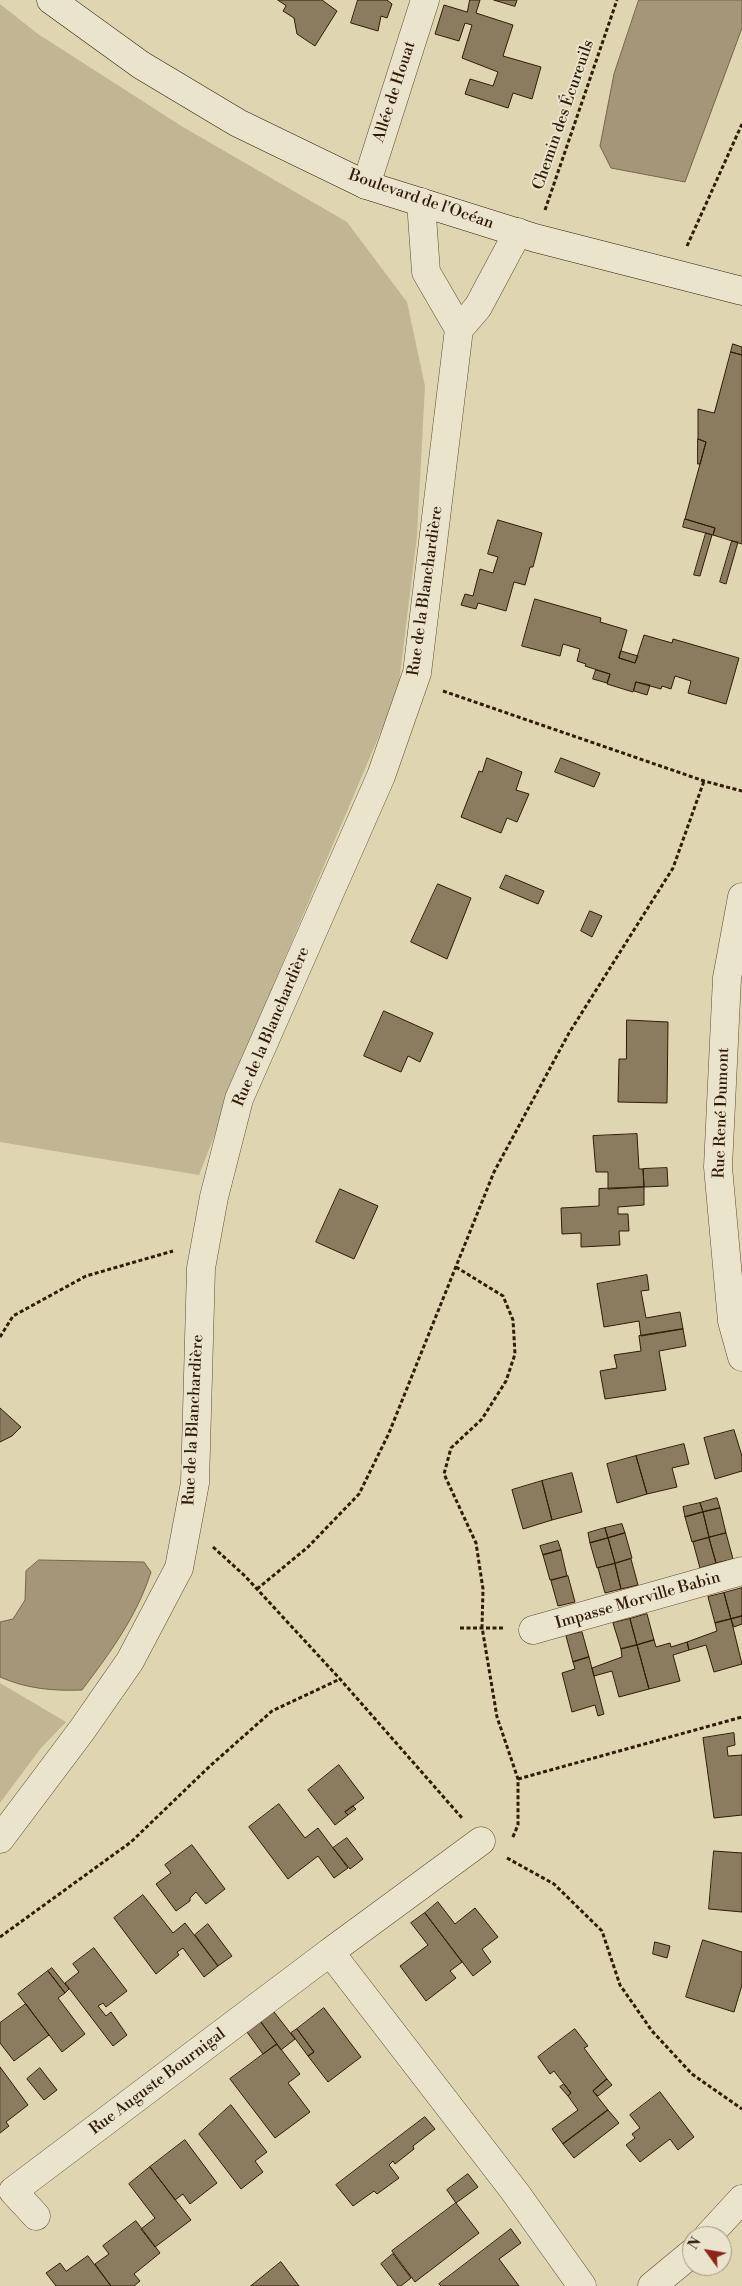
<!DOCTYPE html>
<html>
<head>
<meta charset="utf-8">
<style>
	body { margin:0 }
	#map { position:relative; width:742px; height:2286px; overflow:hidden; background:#e0d5b1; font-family:"Libre Bodoni",serif }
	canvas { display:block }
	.north { position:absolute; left:682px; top:2226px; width:50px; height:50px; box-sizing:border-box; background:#ebe4cc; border:1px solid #a0947d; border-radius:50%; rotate:302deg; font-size:14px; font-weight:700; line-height:20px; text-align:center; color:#301b06 }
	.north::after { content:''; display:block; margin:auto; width:18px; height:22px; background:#8f2418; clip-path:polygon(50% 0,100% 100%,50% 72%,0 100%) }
</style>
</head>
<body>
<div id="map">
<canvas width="742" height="2286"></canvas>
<div class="north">N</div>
</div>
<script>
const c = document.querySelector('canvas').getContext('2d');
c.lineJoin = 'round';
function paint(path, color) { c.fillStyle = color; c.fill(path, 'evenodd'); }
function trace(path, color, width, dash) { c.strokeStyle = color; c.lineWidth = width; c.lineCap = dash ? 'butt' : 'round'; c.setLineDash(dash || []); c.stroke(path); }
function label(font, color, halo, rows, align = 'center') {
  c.font = font + ' "Libre Bodoni",serif'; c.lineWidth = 4; c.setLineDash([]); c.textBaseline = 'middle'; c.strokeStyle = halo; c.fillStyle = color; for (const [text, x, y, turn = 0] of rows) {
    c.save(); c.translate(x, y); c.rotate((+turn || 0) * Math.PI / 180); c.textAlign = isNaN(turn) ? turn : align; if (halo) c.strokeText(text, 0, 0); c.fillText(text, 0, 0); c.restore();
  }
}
paint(new Path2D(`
	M0,4L38,34L183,127L347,222L407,302L425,386L417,536L398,691L278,974L199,1175L0,1142Z
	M0,1683L66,1722L41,1748L0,1803Z`), '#c2b594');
const water = new Path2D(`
	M639,0H742V28L685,182L611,168L600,146L614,74Z
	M39,1560L144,1562L151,1572C137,1616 110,1653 82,1690C53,1691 27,1689 0,1677V1622L13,1619L25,1600L26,1571Z`);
paint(water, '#a49677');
trace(water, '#76654a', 1);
const building = new Path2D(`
	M278,0H322L337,11L315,46L297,34L294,18L283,11L286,6Z
	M358,0H387L392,4L387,18L381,16L378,31L351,23Z
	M470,0H480L476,13L513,25L503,56L541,67L532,99L513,93L508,108L465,94L470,79L493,86L498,72L462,58L472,25L465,23L459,41L435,34L444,5L467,12Z
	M494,0H517L515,6Z
	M733,344L742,347V355L731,352Z
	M731,352L742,355V544L713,535L715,528L685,519L706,442L698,439V409L714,413Z
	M698,439L706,442L700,464H698Z
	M685,519L715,528L713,535L683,527Z
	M498,520L542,533L533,567H530L525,585L514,582L506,611L478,603L476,609L461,605L465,594L473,596L480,569L493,573L498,557L488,554Z
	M706,533L712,535L700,576L694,575Z
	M732,541L738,542L726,584L720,582Z
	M535,599L601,618L600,622L627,630L619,658L635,663L644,635L672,643L673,639L739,658L726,704L688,693L691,681L675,676L671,689L662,686L661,689L636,682L633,692L607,684L610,674L585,666L586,664L577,661L580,649L563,644L560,656L522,646Z
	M621,651L638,656L635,663L619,658Z
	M596,670L610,674L607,683L593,679Z
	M636,682L650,685L647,695L634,691Z
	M487,758L522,772L516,790L529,794L517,822L507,818L501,833L461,817L479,771L482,772Z
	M561,758L600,773L594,787L555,772Z
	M506,875L544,891L538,904L500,888Z
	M438,884L471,898L447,959L411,942Z
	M590,911L602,916L592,937L581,931Z
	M384,1011L433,1033L420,1062L408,1056L401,1072L364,1056Z
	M627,1020L668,1022L667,1103L618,1102L619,1059H626Z
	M637,1134L639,1169H643L644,1187L608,1189V1172H596L593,1136Z
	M667,1168L668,1186L644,1187L643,1169Z
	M644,1187V1205L618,1207V1214H628L629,1231H619L620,1245L581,1247V1233L562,1234L561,1208L599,1206V1189Z
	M340,1189L378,1206L354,1259L316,1242Z
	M647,1275L649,1290L641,1291L646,1318L680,1312L683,1329L641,1336L639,1321L604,1327L597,1284Z
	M683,1329L686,1346L659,1351L666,1390L605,1399L600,1371L617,1368L614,1355L641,1351L639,1336Z
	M0,1408L21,1427L12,1436L0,1442Z
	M734,1430L742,1456V1471L715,1479L704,1438Z
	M684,1444L689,1464L672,1468L677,1487L647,1494L636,1456Z
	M636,1456L647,1494L617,1503L607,1464Z
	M572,1473L582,1512L552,1520L542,1481Z
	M542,1481L552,1520L523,1529L512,1490Z
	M717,1498L720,1508L703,1512L700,1503Z
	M700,1503L703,1512L685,1517L683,1507Z
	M720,1508L726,1533L709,1537L703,1512Z
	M703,1512L709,1537L692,1542L685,1517Z
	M622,1524L625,1533L608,1538L605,1528Z
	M605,1528L608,1538L590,1543L588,1533Z
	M625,1533L632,1558L615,1563L608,1538Z
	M726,1533L733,1559L716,1563L709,1538Z
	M608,1538L615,1563L597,1568L590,1543Z
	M709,1538L716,1563L700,1568L693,1542Z
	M558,1541L561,1550L543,1555L540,1546Z
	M561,1550L567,1576L550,1580L543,1555Z
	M631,1559L638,1585L621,1589L615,1564Z
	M615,1564L621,1589L605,1593L598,1568Z
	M568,1576L575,1602L558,1606L551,1581Z
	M742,1588V1616L731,1619L724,1593Z
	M724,1593L731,1619L715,1623L708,1597Z
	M647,1614L654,1640L637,1645L630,1619Z
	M742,1616V1624L734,1627L731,1619Z
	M630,1619L637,1645L621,1649L613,1623Z
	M731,1619L742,1664L714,1672L706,1645L689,1650L687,1642L717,1631L715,1623Z
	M582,1632L589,1657L573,1662L566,1636Z
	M654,1640L656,1647L670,1643L671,1647L687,1642L689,1650L673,1655L680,1681L649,1689L637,1645Z
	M637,1645L649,1689L619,1697L612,1671L594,1676L592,1668L622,1657L621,1649Z
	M589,1657L604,1714L598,1716L595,1705L572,1712L562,1673L575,1669L573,1662Z
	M734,1733L735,1745L727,1747L728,1756L742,1755V1815L714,1818L703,1738Z
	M339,1765L364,1798L345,1812L348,1815L335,1825L308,1790Z
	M279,1804L305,1838L318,1828L348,1868L334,1878L318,1856L288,1879L249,1827Z
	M353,1806L356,1809L348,1815L345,1812Z
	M347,1838L363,1859L350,1869L333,1848Z
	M192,1845L225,1889L206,1904L196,1892L190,1898V1901L176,1911L156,1884L171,1873L165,1865Z
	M714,1851L742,1853V1912L709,1909Z
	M143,1895L173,1933L185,1923L218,1966L204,1977L183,1948L177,1952L179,1955L156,1974L114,1918Z
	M438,1902L455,1924L475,1908L498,1937L482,1949L491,1962L473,1976L425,1913Z
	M425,1913L462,1962L450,1971L456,1978L426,2001L400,1966L428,1945L411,1923Z
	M208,1924L232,1956L218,1966L195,1935Z
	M703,1940L742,1952V1985L734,2012L686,1997Z
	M655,1942L670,1946L667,1958L653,1954Z
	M94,1948L127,1991L106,2007L103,2003L98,2006L106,2016L111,2012L127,2035L113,2046L65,1983L79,1972L73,1964Z
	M52,1968L69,1989L65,1993L48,1971Z
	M48,1971L65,1993L58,1998L85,2034L62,2052L18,1994Z
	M26,2004L49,2035L14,2061L0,2043V2023Z
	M271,2008L295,2039L281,2050L258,2018Z
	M324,2008L361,2057L328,2082L308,2056L314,2052L297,2029Z
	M258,2018L277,2044L263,2054L244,2028Z
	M297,2029L314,2052L308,2056L291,2033Z
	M575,2029L588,2046L584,2048L607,2079L593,2091L608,2110L563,2144L552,2129L578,2110L568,2096L571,2093L564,2084L554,2071L550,2074L538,2057Z
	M277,2044L300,2074L288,2083L310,2112L275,2138L230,2079Z
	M0,2067L28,2105L6,2122L9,2126L0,2133Z
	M40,2068L57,2090L44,2100L27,2079Z
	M607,2079L612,2085L598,2096L593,2091Z
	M564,2084L571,2093L568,2096L560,2087Z
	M660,2092L694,2137L678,2150L670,2139L640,2162L626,2145L635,2138L632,2134L640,2128L630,2115Z
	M231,2105L267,2152L255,2161L263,2172L241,2189L199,2134Z
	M608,2110L619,2123L574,2158L563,2144Z
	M425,2117L435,2129L413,2146L414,2149L395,2164L393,2161L389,2165L399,2178L377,2194L374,2191L353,2206L336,2185Z
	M185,2140L217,2183L190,2204L183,2194L175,2200L150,2167Z
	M150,2167L191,2220L155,2247L141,2229L155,2218L129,2184Z
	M468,2174L478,2187L456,2203L447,2190Z
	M456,2203L479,2233L415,2282L392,2251Z
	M136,2221L160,2253L134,2274L140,2281L134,2286H111L95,2264L109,2254L103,2246Z
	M511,2229L521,2243L499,2259L519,2286H441L439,2284Z
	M393,2254L411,2278L401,2286H398L381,2264Z
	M88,2256L111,2286H56L46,2273L60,2263L66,2271Z
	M281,2262L299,2286H251Z`);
paint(building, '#8c7c5f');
trace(building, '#301b06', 1);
const minor = new Path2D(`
	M366,185L425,0
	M421,202L426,272L459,329
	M742,897L727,978L718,1167L732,1321L742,1357
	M533,1630L742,1571
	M0,1839L82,1730L130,1661L179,1568L195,1483L201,1268L214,1197L239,1099L381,776L417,673L459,329L478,307L518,232
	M481,1841L330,1952L515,2192L582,2286
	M36,2216L13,2191L330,1952
	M708,2236L742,2199
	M652,2286L692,2253`);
const secondary = new Path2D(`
	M51,0L141,65L238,123L366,185L535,238L742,291`);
trace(minor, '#5c4a31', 29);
trace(secondary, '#301b06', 29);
trace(new Path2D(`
	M545,210L617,0
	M687,246L742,124
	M443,691L704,781L742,791
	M456,1267L503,1296L513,1320L515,1354L506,1381L482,1419L451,1448L444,1474L476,1543L483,1589L482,1627L497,1717L518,1779V1825L512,1839
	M0,1337L13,1316L86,1276L173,1251
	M213,1547L245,1576L340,1679L462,1818
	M257,1589L308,1547L359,1494L389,1433L494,1172L569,1033L673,868L704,781
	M460,1628H504
	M518,1779L742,1717
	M507,1858L554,1884L602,1931L620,1985L652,2031L692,2074L742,2109
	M0,1937L131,1842L210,1766L272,1711L340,1679`), '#301b06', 3, [4, 2.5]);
trace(minor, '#ebe4cc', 28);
trace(secondary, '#ebe4cc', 28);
label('16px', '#301b06', '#ebe4cc', [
	["Allée de Houat",395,92,-72],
	["Chemin des Écureuils",564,115,-71],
	["Boulevard de l'Océan",421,200,19],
	["Rue de la Blanchardière",426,591,-82],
	["Rue de la Blanchardière",272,1027,-67],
	["Rue René Dumont",722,1113,-88],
	["Rue de la Blanchardière",194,1420,-87],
	["Impasse Morville Babin",638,1601,-16],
	["Rue Auguste Bournigal",158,2082,-37]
]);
</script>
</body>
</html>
